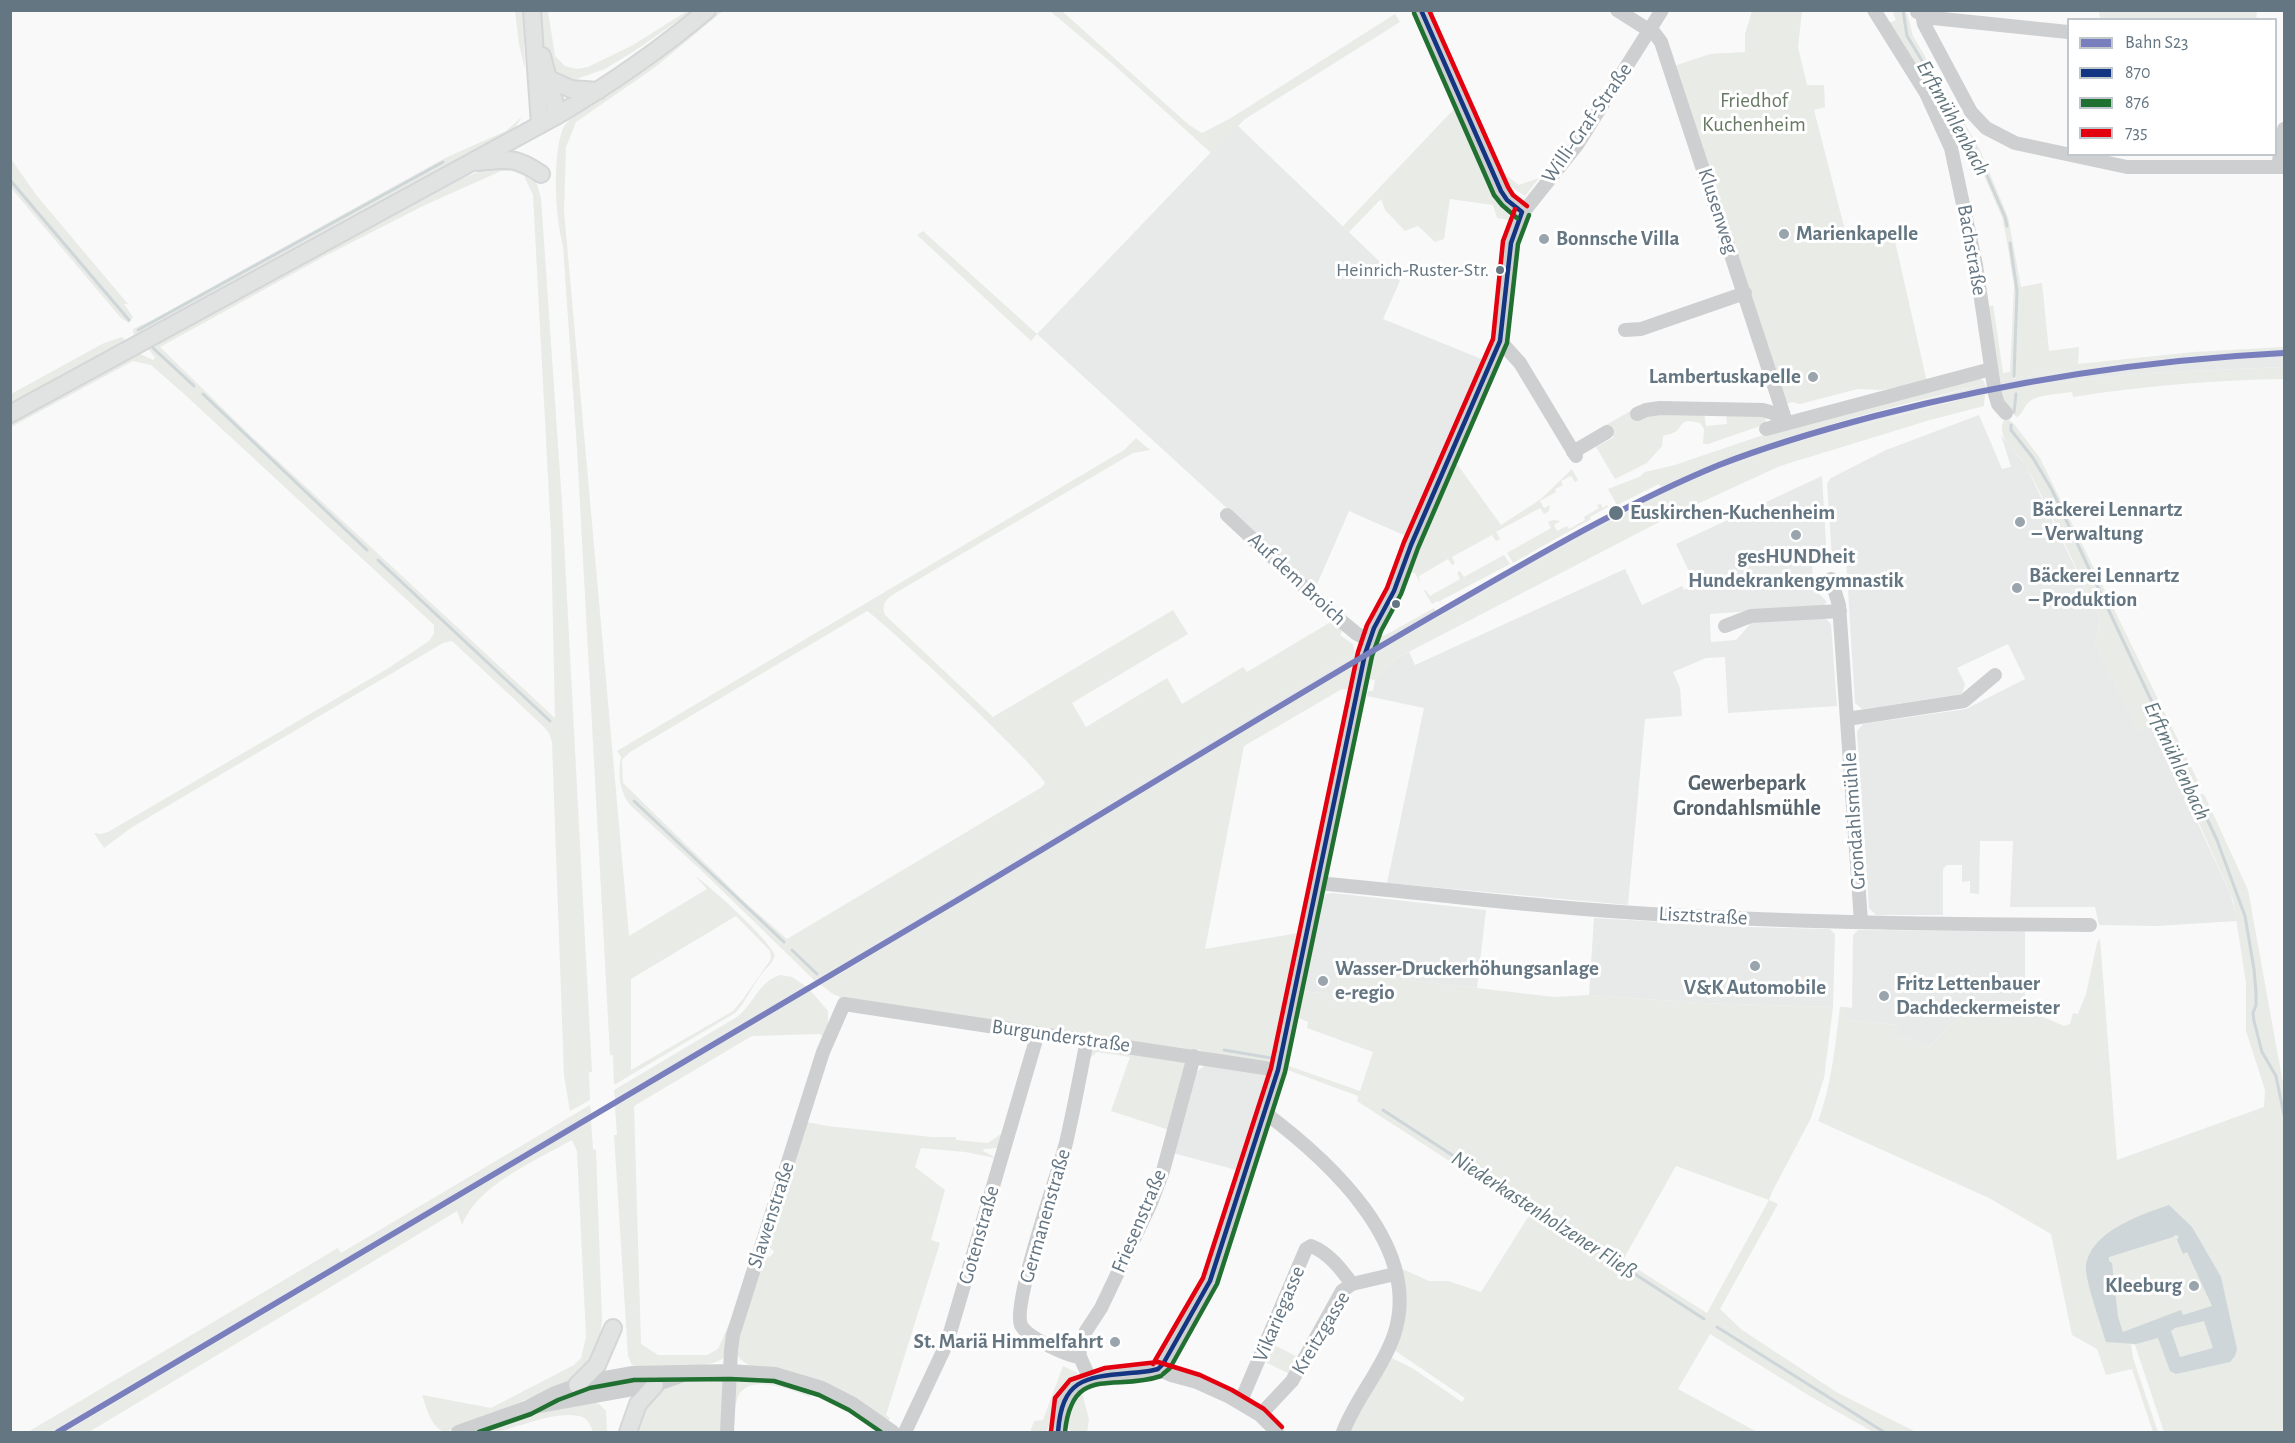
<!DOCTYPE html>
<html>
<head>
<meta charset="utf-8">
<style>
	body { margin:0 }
	#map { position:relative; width:2295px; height:1443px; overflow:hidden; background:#f9f9f9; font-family:"Alegreya Sans",sans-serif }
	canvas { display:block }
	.frame { position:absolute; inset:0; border:12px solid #657683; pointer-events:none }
	.legend { position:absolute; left:2067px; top:18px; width:210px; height:138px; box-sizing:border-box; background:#fff; border:2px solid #c1c8cd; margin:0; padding:8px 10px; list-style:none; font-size:18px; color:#657683 }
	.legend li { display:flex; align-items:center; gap:12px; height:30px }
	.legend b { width:30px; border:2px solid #c1c8cd }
</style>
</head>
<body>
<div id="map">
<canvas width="2295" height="1443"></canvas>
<div class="frame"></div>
<ul class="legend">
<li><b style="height:8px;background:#787fbc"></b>Bahn S23</li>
<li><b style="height:8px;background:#143582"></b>870</li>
<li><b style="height:8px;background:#207031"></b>876</li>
<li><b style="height:8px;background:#e3000f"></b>735</li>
</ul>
</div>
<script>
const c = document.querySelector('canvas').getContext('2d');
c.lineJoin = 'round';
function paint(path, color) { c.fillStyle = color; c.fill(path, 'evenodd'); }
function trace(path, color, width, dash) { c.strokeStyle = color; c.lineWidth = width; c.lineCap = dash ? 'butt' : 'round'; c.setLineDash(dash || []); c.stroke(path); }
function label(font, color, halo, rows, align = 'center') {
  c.font = font + ' "Alegreya Sans",sans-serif'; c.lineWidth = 6; c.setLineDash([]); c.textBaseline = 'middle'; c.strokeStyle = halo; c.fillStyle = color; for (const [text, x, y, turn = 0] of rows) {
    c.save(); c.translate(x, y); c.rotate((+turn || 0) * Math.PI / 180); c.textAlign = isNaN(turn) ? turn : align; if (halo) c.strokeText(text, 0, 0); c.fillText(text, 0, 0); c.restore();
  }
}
paint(new Path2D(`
	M1237,125L1400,281L1383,319L1484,360L1408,537L1349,511L1315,589L1037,334Z
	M2284,351V367L2146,373L2001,388L1998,381L2150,359Z
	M1985,384L1987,392L1788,444L1697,478L1651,498L1374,653L1377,644L1587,527L1661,487L1700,468L1801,433Z
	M1979,415L2002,469L2011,467L2001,435L2026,466L2100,619L2095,643L2138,731L2152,725L2231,895L2237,921L2156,926L2099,925L2095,907H2010L2013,841H1980L1979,894L1970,893V881L1962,882V865H1947L1943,869V915H1876L1869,908L1857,731L1863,724L1966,709L2025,679L2008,644L1957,668L1965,684L1962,694L1877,707L1862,709L1855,703L1846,559H1832L1827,483L1831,478L1886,450Z
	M1822,476L1827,560L1812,561L1813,587L1827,602L1823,606L1710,614V623L1711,642L1736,640L1752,622L1824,617L1831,624L1837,706L1728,713L1725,657L1706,658L1673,672L1680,688L1682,716L1645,719L1628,905L1387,883L1424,708L1367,696L1368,691H1373L1375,680L1397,658L1409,652L1415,665L1625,569L1642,605L1682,586L1684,590L1695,584L1676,544Z
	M1355,654L1353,666L821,985L814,980Z
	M1333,893L1486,910L1477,988L1340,972L1337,995L1303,991L1323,898L1326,894Z
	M1594,918L1745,927L1830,929L1835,934L1833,1007L1700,1003L1589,995Z
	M1858,930L2025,931V1009H1973L1950,1025L1929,1047L1894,1033L1898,1025L1848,1020L1842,1014L1844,1007L1852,1008L1853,935Z
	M804,985L810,990L615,1106V1097Z
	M1207,1064L1268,1073L1266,1089L1240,1171L1173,1153L1196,1072Z
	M591,1110V1120L65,1432H49Z`), '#e8e9e9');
paint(new Path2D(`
	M515,11H523V14L525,69L519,44Z
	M541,11H548L555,56L565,66L577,69L588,67L633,45L687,11H692L636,50L605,69L568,82C543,68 543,37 541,11Z
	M717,11H723L654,68L576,122L566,147L564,211L629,936L707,889L695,876C709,885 773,943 775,956C772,964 765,969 760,976C751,988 746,1002 735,1013L614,1085L613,1055H610L577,449L563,245C555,217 553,162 561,134C563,126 568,121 574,115L657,60ZM736,916L770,951L771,959L743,999L733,1011L631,1070V979Z
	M1050,11H1062L1189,125L1202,133L1231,118L1395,14L1400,22L1245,119L1211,153L1113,64Z
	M1752,11H1802L1798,47L1807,85H1824L1825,107L1814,110L1847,238L1892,228L1927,382L1882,390L1858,389L1800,404L1793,402L1786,404L1674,66L1710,54L1745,52V34Z
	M1896,11L1907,13L1913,36L1980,150L2008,217L2021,287L2042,283L2049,351L2079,347L2078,364L2194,352L2284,347V351L2150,359L1998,381L1988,307L1993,305L1994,311L2003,373L2010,372L2014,285L2006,236L2002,217L1970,143L1959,147L1958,144L1955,145L1937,102L1889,23L1896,20L1893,13Z
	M2099,11V10L2257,11L2256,20L2100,19Z
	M1460,107L1499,200L1508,212L1510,220L1497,218L1493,205L1450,199L1444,239L1435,242L1418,226L1405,231L1385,210L1381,199L1349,232L1343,226L1454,109Z
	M523,116L515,127L488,144L136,336L133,333V329L152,320L445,158L506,131Z
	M11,159L37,196L128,304H124L133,317L129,323L121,318L11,188Z
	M508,164L535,178L541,198L562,503L592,1072H589L590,1100L570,1111L564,1076L552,742L549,733L543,726L452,641L443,643L171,804L131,828L104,848L94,833L101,834L108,832L387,669L429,641L434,634V625L183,393L151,365L133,361L11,427V421L138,353L153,360L155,358L148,348C228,304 307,259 388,217C426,197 466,171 508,164ZM501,171H512L524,176L533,195L551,534L555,718L249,434L160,347L325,256L425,205Z
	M1502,172L1519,185L1539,178L1525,196L1510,186Z
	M923,231L1037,334L1031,341L917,235Z
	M122,337L124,339V343L11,406V394L104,343Z
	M2284,367V379C2214,380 2143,386 2073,397L2072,392C2060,394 2039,394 2029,402C2023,407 2024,413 2017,417C2006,410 2002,401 2001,388L2146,373Z
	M1979,379L1983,380L1985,384C1875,411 1764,439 1661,487L1659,484L1617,505L1608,489L1639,477L1645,472L1675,465L1760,436Z
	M1985,393L1984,406L1930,420L1780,466L1667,518L1397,658L1375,680L1368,679L1374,653L1651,498L1697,478L1788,444Z
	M1634,409L1645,414L1704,413L1706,426L1727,424L1726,413L1765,416L1766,422L1763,425L1708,444H1703L1704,429L1700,423C1677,417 1684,429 1673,433C1670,435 1666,434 1663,436L1662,446L1647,463L1615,479L1596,447L1614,437L1606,425Z
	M2006,417L2014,424L2040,458L2199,783V787L2189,803L2152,725L2138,732L2095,643L2100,619C2076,569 2054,517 2027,468C2017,450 1992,436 2006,417Z
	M1136,438L1150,450L1133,453L897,592C887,599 881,602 885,615L993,717L1173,610L1188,634L1072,703L1086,727L1167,678L1182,704L1243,667L1247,672L1329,623L1333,622L1343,629L1340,635L1353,644L1355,654L814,980L703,872L630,805C619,791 618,773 621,757L617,751L1124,450ZM867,611C887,624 1042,771 1045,783L1042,787L787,939L746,903L623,783L622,760L630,752Z
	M1457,464L1501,525L1541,499L1572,469L1578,480L1575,482L1571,476L1561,481L1563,485L1555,489L1556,492L1540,501L1544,508L1550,505L1549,511L1544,514L1540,508L1496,532L1500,539L1496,541L1492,535L1452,557L1455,563L1452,565L1448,559L1419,576L1420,583L1415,573L1410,572Z
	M1601,504L1603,508L1607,505L1608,507L1590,517L1591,519L1513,563L1507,553L1551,528L1548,522L1553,520L1560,521L1554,525L1557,531L1567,526L1569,529L1585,520L1584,517L1599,508L1597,505Z
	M1504,555L1510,564L1438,602L1437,601L1432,604L1424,591L1426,590L1430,596L1460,579L1457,573L1460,571L1464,577Z
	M1434,608L1436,611L1377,644L1381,634L1384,636Z
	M1353,666L1349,690L1342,689L1244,746L1205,949L1298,933L1271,1062L1219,1055L1195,1049L1194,1052L847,1000L833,994L821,985Z
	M2202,793L2205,796L2248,890L2284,1089V1432H2164L2135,1345L2131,1344L2133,1358L2158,1432H2153L2132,1369L2106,1375L2097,1349L2072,1335L2051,1234L1989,1198L1818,1121C1832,1085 1835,1045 1840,1007H1844L1843,1014L1848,1020L1898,1025L1895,1033L1929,1047L1950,1025L1973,1009H2025L2064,1026L2070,1024L2073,1013L2078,1014L2086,994L2097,943L2100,938L2117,1160L2264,1107L2265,1090L2246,1031V983L2233,899L2192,808Z
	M1340,972L1554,997L1589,995L1700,1003L1833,1007L1824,1078L1811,1118L1772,1192L1769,1200L1778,1204L1720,1309L1742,1330L1838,1393L1916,1432H1873L1808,1395L1710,1334L1678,1389L1757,1432H1348L1392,1358L1412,1368L1462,1402L1465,1398L1394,1350L1396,1266L1429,1281H1448L1481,1292L1530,1214L1483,1183L1489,1175L1480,1168L1474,1177L1357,1101L1358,1096L1285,1069L1286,1065L1360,1091L1373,1052L1307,1028L1308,1022L1297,1017L1303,991L1337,995ZM1676,1166L1769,1200L1707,1313L1623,1260Z
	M780,975L792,977L804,985L615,1097L614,1090L737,1017C754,1004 758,982 780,975Z
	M810,990L828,1011V1024L823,1037L820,1034L752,1036L634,1106L641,1344L658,1355H707L718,1349L735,1310C732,1324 732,1345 724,1357C716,1369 645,1371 632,1365L628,1356L614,1135H617L615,1106Z
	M1089,1048L1168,1056L1188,1063L1169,1130L1111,1111L1130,1057L1097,1052L1089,1059Z
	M590,1105L591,1110L49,1432H28L338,1248L341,1253Z
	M591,1120L593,1149L596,1150L602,1321L598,1350L580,1378L445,1432C430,1427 427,1408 422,1395L491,1408L574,1365L581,1358L586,1337L577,1151L572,1140C537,1160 477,1185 462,1225L457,1211L89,1432H65Z
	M807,1122L827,1126L932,1137H956V1140L988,1143L1001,1134L1003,1136L998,1148L984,1149L983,1151L996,1158L965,1152L921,1148L915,1167L945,1190L931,1240L940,1243L886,1415L890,1418L887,1422L751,1366C742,1362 736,1357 735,1347L760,1261L772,1255L774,1251L768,1246Z
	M1270,1343L1300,1358L1292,1375L1263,1361Z
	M1063,1366L1078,1373C1072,1383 1060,1387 1055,1399C1050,1409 1052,1423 1046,1432H1030L1034,1421L1043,1420Z
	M718,1377L724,1380L725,1432H636C637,1419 643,1405 654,1394C664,1385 703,1378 718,1377Z
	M739,1378L777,1380L812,1390L810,1397C792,1390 746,1371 737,1399C735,1406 735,1415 734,1423L736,1379Z
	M1082,1393L1089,1419L1087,1432H1071C1063,1420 1069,1400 1082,1393Z
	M593,1402L599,1404L606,1411L607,1432H593C591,1425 587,1417 579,1416C553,1411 521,1427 496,1432C489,1434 480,1432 473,1432C515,1417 549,1409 593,1402Z`), '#e8ebe6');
paint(new Path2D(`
	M2169,1205L2192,1227L2221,1277L2237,1349L2235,1356L2230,1362L2176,1374L2170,1371L2158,1338L2136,1344L2106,1342C2101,1325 2087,1285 2086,1270C2086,1233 2140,1215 2169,1205ZM2175,1235L2179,1236L2177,1240L2183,1254L2187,1252L2212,1306L2183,1315L2181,1310L2123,1332L2118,1317L2112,1263L2109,1261V1257L2173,1237ZM2204,1321L2213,1348L2180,1357L2171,1331L2175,1328Z`), '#ced6d9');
trace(new Path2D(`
	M1903,10L1907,36L1975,148L2005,217L2007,226
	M10,180L129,320
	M2010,243L2017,291L2014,376
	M138,330L443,162
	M153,348L194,386
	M203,394L367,550
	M2014,412L2016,394
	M2011,425V430L2033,458L2052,490L2217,840L2245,916L2254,969L2256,992V1005L2253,1013L2254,1021L2262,1052L2276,1076L2284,1115
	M378,560L550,721
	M634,801L784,942
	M792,950L817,974
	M1224,1050L1271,1058
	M1383,1110L1704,1319
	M1717,1327L1884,1432`), '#ced6d9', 3);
const major = new Path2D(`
	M532,10L540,125
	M542,56L555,104L556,116
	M549,79L571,89L598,91
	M478,162C508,159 515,156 541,174
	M10,414L556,116C609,85 660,50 707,10
	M577,1385L597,1365L613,1328
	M628,1432L638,1404L655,1385`);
trace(major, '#d5d6d7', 20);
trace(new Path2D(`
	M1421,10L1501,191L1507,200L1522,212
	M1617,10L1655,34L1661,42L1786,422
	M1874,10L1926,93L1951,148L1976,265L1995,394L1998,404L2006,413
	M1917,12L1933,18L2068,32
	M1922,14L1924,24L1971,112L1986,128L2015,143L2127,167H2284
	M2278,167L2284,129
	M1625,330L1641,329L1745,293
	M1500,341L1520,363L1576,456
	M1637,414L1646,410L1660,408L1763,410L1773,413L1786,422
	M1766,429L1991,369
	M1573,452L1607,432
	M1227,515L1334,615L1357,634L1369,640
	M1831,579L1839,605L1861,922
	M1725,626L1751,616L1840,611
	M1847,719L1964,701L1995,675
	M1318,883C1436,894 1553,909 1671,915C1811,923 1950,924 2090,925
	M1264,1112C1327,1159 1424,1246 1394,1335C1382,1370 1356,1398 1343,1432
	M1080,1357C1067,1356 1026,1337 1021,1325C1012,1304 1058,1174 1066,1143C1074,1109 1080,1075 1087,1040
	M1158,1369L1163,1364L1169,1351L1210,1281L1278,1070L1365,654L1374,628L1394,591L1411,545L1500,341L1506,305L1508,252L1512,235L1518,219L1577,145L1662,10
	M1090,1379L1080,1357L1079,1346L1086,1331L1101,1308L1151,1203L1163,1171L1194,1056
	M1240,1403L1306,1249L1311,1246C1329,1253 1341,1269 1352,1284
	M539,1406L655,1385L687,1374
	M1260,1415L1292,1381L1342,1291L1352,1284L1395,1274
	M458,1432L528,1407L555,1393L588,1381L633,1373L730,1371L775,1374L822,1388L853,1404L893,1432
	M727,1432L731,1350L733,1335L823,1052L844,1004L1278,1070
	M905,1432L947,1343L1038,1033
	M1058,1432L1062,1401L1074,1386L1107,1375L1158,1369L1171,1375L1197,1382L1228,1396L1260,1415L1277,1432`), '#cecfd0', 14);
trace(major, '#e1e2e2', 16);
trace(new Path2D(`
	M1421,10L1501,191L1507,200L1522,212
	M1158,1369L1163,1364L1210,1281L1278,1070L1365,654L1374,628L1394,591L1411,545L1500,341L1511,243L1522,212
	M1058,1432C1062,1380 1083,1377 1130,1373C1140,1372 1149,1372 1158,1369`), '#143582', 4.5);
trace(new Path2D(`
	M1414,13L1494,195L1502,205L1517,218
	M1163,1374L1170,1368L1217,1284L1285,1072L1372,656L1381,631L1401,594L1418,548L1507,343L1518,244L1529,215
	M479,1432L531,1414L558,1400L590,1388L634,1380L730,1379L774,1381L819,1395L849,1410L881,1432
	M1065,1432C1072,1363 1115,1392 1161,1376`), '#207031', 4.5);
trace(new Path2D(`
	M1429,10L1508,187L1513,195L1527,206
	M1153,1364L1203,1278L1271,1068L1358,652L1367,625L1387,588L1404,542L1493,339L1503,241L1515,209
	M1051,1431L1055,1398L1070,1380L1105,1368L1158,1362L1200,1375L1232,1390L1264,1409L1282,1427`), '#e3000f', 4.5);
trace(new Path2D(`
	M58,1432C357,1255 657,1079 956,901C1118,805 1278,705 1441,611C1532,559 1622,505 1719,465C1770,445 1822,430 1875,416C2010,381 2145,360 2284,353`), '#787fbc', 6);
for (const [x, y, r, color] of [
	[1784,234,6,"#99a4ac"],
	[1544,239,6,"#99a4ac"],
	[1500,270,5,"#657683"],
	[1813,377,6,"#99a4ac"],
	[1616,513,8,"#657683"],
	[2020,522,6,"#99a4ac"],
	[1796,535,6,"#99a4ac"],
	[2017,588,6,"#99a4ac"],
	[1396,604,5,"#657683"],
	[1755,966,6,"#99a4ac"],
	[1323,981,6,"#99a4ac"],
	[1884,996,6,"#99a4ac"],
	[2194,1286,6,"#99a4ac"],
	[1115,1342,6,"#99a4ac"]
]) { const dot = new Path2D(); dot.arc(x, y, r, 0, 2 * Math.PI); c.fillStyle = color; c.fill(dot); trace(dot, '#fff', 2); }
label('20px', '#657683', '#fff', [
	["Heinrich-Ruster-Str.",1489,270]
], 'right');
label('21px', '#687a64', '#fff', [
	["Friedhof",1754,101],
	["Kuchenheim",1754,125]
]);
label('21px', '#657683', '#fff', [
	["Willi-Graf-Straße",1587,123,-55],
	["Klusenweg",1718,211,72],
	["Bachstraße",1972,250,80],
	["Auf dem Broich",1297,579,43],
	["Grondahlsmühle",1854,821,-94],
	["Lisztstraße",1703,916,3],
	["Burgunderstraße",1061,1036,8],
	["Slawenstraße",771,1215,-72],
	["Germanenstraße",1045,1216,-74],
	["Friesenstraße",1139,1221,-67],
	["Gotenstraße",979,1235,-74],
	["Vikariegasse",1279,1314,-67],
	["Kreitzgasse",1321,1333,-59]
]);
label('bold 21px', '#657683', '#fff', [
	["Marienkapelle",1796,234],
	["Bonnsche Villa",1556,239],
	["Lambertuskapelle",1801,377,"right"],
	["Bäckerei Lennartz",2032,510],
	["– Verwaltung",2032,534],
	["gesHUNDheit",1796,557,"center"],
	["Hundekrankengymnastik",1796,581,"center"],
	["Bäckerei Lennartz",2029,576],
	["– Produktion",2029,600],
	["Wasser-Druckerhöhungsanlage",1335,969],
	["e-regio",1335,993],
	["Fritz Lettenbauer",1896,984],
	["Dachdeckermeister",1896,1008],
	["V&K Automobile",1755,988,"center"],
	["Kleeburg",2182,1286,"right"],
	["St. Mariä Himmelfahrt",1103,1342,"right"]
], 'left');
label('bold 21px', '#657683', '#fff', [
	["Euskirchen-Kuchenheim",1630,513]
], 'left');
label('italic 22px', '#60757c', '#fff', [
	["Erftmühlenbach",1953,118,61],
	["Erftmühlenbach",2177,761,65],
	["Niederkastenholzener Fließ",1544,1215,33]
]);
label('bold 22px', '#57646e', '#fff', [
	["Gewerbepark",1747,783],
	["Grondahlsmühle",1747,808]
]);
</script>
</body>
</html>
